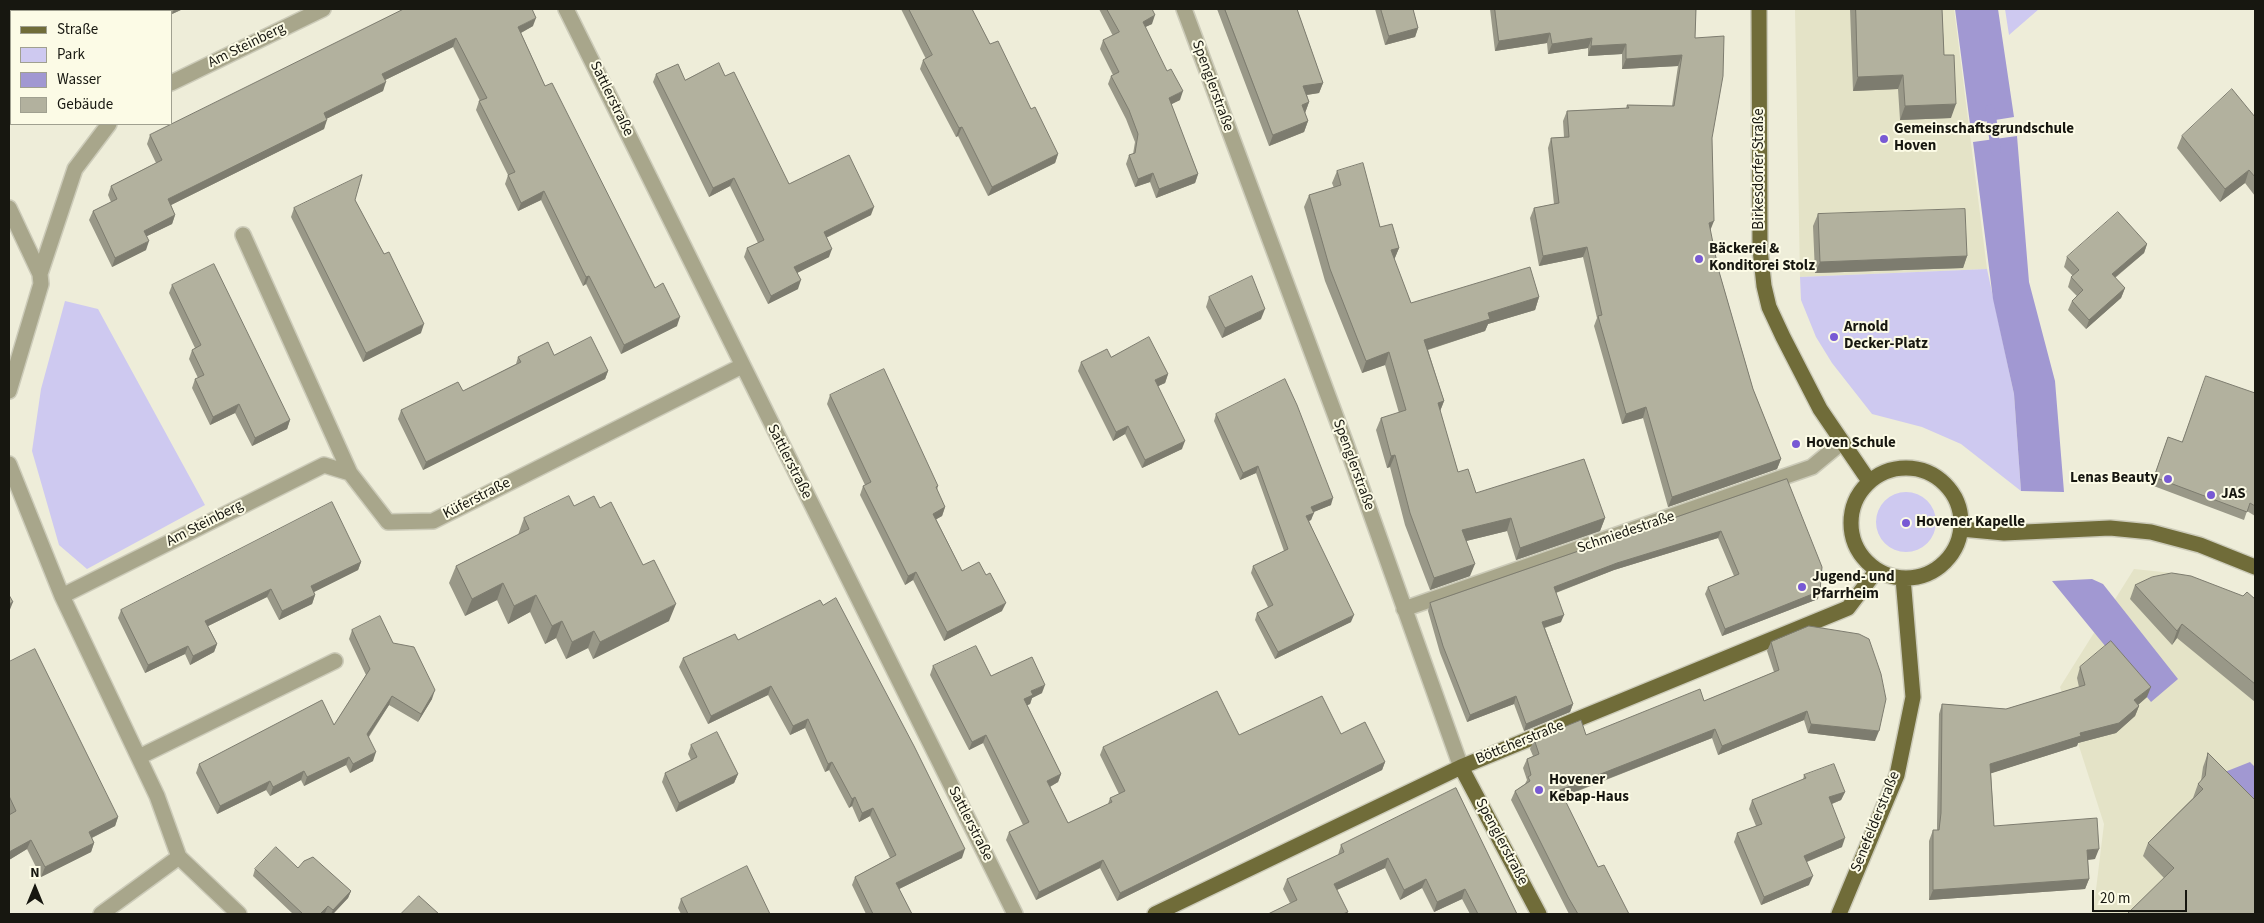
<!DOCTYPE html>
<html>
<head>
<meta charset="utf-8">
<style>
	body { margin:0 }
	#map { position:relative; width:2264px; height:923px; overflow:hidden; background:#eeedd9; font-family:"Source Sans 3",sans-serif }
	canvas { display:block }
	.frame { position:absolute; inset:0; border:10px solid #171710; pointer-events:none }
	.legend { position:absolute; left:10px; top:10px; width:162px; height:115px; box-sizing:border-box; background:#fcfbe6; border:1px solid #a0a090; margin:0; padding:6px 9px; list-style:none; font-size:15px; color:#171710 }
	.legend li { display:flex; align-items:center; gap:10px; height:25px }
	.legend b { width:25px; border:1px solid #a0a090 }
	.north { position:absolute; left:10px; top:863px; width:50px; height:50px; -webkit-text-stroke:4px #fcfbe6; paint-order:stroke; rotate:0deg; font-size:14px; font-weight:700; line-height:20px; text-align:center; color:#171710 }
	.north::after { content:''; display:block; margin:auto; width:18px; height:22px; background:#171710; clip-path:polygon(50% 0,100% 100%,50% 72%,0 100%) }
	.scale { position:absolute; left:2092px; top:890px; width:95px; height:22px; box-sizing:border-box; border:2px solid #171710; border-top:0; padding-left:6px; font-size:15px; line-height:18px; white-space:nowrap; color:#171710; -webkit-text-stroke:4px #fcfbe6; paint-order:stroke }
</style>
</head>
<body>
<div id="map">
<canvas width="2264" height="923"></canvas>
<div class="frame"></div>
<ul class="legend">
<li><b style="height:6px;background:#706c39"></b>Straße</li>
<li><b style="height:14px;background:#cec9f0"></b>Park</li>
<li><b style="height:14px;background:#a198d2"></b>Wasser</li>
<li><b style="height:14px;background:#b2b19e"></b>Gebäude</li>
</ul>
<div class="north">N</div>
<div class="scale">20 m</div>
</div>
<script>
const c = document.querySelector('canvas').getContext('2d');
c.lineJoin = 'round';
function paint(path, color) { c.fillStyle = color; c.fill(path, 'evenodd'); }
function trace(path, color, width, dash) { c.strokeStyle = color; c.lineWidth = width; c.lineCap = dash ? 'butt' : 'round'; c.setLineDash(dash || []); c.stroke(path); }
function label(font, color, halo, rows, align = 'center') {
  c.font = font + ' "Source Sans 3",sans-serif'; c.lineWidth = 4; c.setLineDash([]); c.textBaseline = 'middle'; c.strokeStyle = halo; c.fillStyle = color; for (const [text, x, y, turn = 0] of rows) {
    c.save(); c.translate(x, y); c.rotate((+turn || 0) * Math.PI / 180); c.textAlign = isNaN(turn) ? turn : align; if (halo) c.strokeText(text, 0, 0); c.fillText(text, 0, 0); c.restore();
  }
}
paint(new Path2D(`
	M1795,9H1954L1987,269L1800,277Z
	M2134,569L2182,574L2236,594L2255,604V914H2093L2104,824L2060,687Z`), '#e4e3c7');
paint(new Path2D(`
	M2005,9H2039L2009,35Z
	M1987,269L2014,394L2021,491L1961,444L1922,427L1872,414L1832,363L1816,337L1801,300L1800,277Z
	M65,301L98,309L205,505L87,569L59,545L32,451L41,389Z
	M1876 522a30 30 0 1 1 60 0a30 30 0 1 1-60 0Z`), '#cec9f0');
paint(new Path2D(`
	M1955,9H1998L2014,117L1970,124Z
	M2017,136L2029,282L2055,381L2064,492L2021,491L2014,394L1993,299L1973,142Z
	M2092,579L2103,584L2178,679L2151,702L2052,581Z
	M2250,762L2255,767V820L2212,777Z`), '#a198d2');
trace(new Path2D(`
	M1990,109L1996,151`), '#a198d2', 10);
const minor = new Path2D(`
	M566,9L1015,914
	M1184,9L1346,444L1461,767
	M171,83L323,9
	M9,208L40,274
	M243,235L350,473L388,522L433,521L742,366
	M9,391L41,284L40,274L75,169L109,124
	M9,464L62,596L157,796L179,857L239,914
	M62,596L324,465L350,473
	M1404,609L1812,467L1841,443
	M139,757L335,661
	M101,914L179,857`);
const major = new Path2D(`
	M1759,9L1760,249L1764,286L1769,307L1783,337L1820,409L1869,481
	M1851 523a55 55 0 1 1 110 0a55 55 0 1 1-110 0Z
	M1961,529L2004,533L2110,528L2151,532L2200,545L2255,567
	M1461,767L1539,914
	M1155,914L1461,767L1848,608L1877,570
	M1839,914L1897,775L1913,697L1903,578`);
trace(minor, '#cccbb9', 18);
trace(major, '#cccbb9', 18);
trace(minor, '#a8a68b', 15);
trace(major, '#706c39', 15);
paint(new Path2D(`
	M9,9H151V11H11V96L9,99Z
	M169,9H183L172,14L171,11Z
	M404,9L533,26L521,33L545,86L655,288L677,326L621,354L586,284L583,286L541,200L518,211L505,184L508,175L476,110L479,101H480L453,47L385,80L383,91L326,119L324,129L171,205L175,215L172,224L147,236L146,250L112,267L89,220L93,211L111,202L108,195L111,186L156,163L147,144L150,135Z
	M901,9H972L990,44L1031,109L1058,154L1055,163L988,196L958,136L956,137L920,69L923,60L926,59Z
	M1099,9H1152V24L1145,27L1180,100L1171,104L1198,174L1195,183L1156,198L1150,182L1135,187L1126,164L1129,155L1133,154L1135,142L1126,119L1108,84L1111,76L1113,75L1100,49L1103,40L1113,36Z
	M1217,9H1297L1323,83L1319,93L1307,95L1309,102L1305,113L1308,121L1304,132L1269,146Z
	M1375,9H1413L1418,28L1415,37L1385,45Z
	M1490,9H1696L1695,38L1712,138L1710,231L1718,268L1753,389L1781,459L1777,469L1668,507L1643,418L1622,424L1594,326L1597,318L1583,257L1539,266L1530,218L1534,208L1554,204L1548,148L1551,138L1564,137L1563,121L1567,111L1626,108L1627,105L1672,106L1678,66L1622,69V54L1588,56V48L1548,54L1547,43L1495,51Z
	M1850,9H1942L1944,55L1951,118L1900,120L1898,89L1853,91Z
	M656,74L685,80L725,76L789,184L871,215L826,238L829,257L797,273L798,289L768,304L744,257L747,248L758,243L730,186L709,197L653,82Z
	M2255,117V196L2245,183L2220,202L2177,148L2182,136Z
	M1337,171L1380,227L1399,248L1394,260L1411,303L1539,297L1535,310L1488,324L1485,331L1428,350L1444,401L1440,411L1458,472L1476,493L1605,518L1600,531L1516,560L1507,531L1466,541L1470,576L1430,590L1405,525L1390,467L1387,468L1376,430L1381,418L1399,413L1385,365L1362,373L1325,281L1304,207L1309,195L1334,188L1332,183Z
	M355,200L384,254L421,333L363,362L291,217L294,208Z
	M1818,214L1967,256L1963,268L1815,273L1813,226Z
	M2147,244L2144,253L2115,278L2125,288L2121,298L2086,329L2068,310L2072,301L2077,296L2068,287L2071,277L2073,276L2064,267L2067,257Z
	M172,285L290,420L287,429L252,446L235,413L210,425L192,388L195,379L198,378L189,359L192,350L195,348L169,293Z
	M1209,297L1261,319L1222,338L1206,307Z
	M554,355L608,371L605,379L423,470L398,419L401,410L463,391L516,364L518,357Z
	M1111,357L1168,374L1165,383L1158,386L1182,449L1142,468L1125,434L1113,441L1078,371L1081,362Z
	M2255,393V516L2247,511L2244,520L2151,485L2168,437L2182,442Z
	M830,395L938,486L937,490L945,507L942,516L936,519L962,571L1002,611L944,641L913,580L905,585L860,495L863,486L865,485L827,404Z
	M1216,414L1331,505L1313,512L1311,520L1309,521L1351,622L1275,659L1255,620L1257,613L1268,607L1251,573L1253,566L1284,551L1256,473L1240,480L1214,421Z
	M1787,479L1818,599L1722,636L1705,594L1708,587L1734,576L1718,538L1614,570L1556,593L1561,622L1545,628L1573,704L1570,712L1524,731L1514,704L1467,722L1440,653L1428,611L1430,603Z
	M574,506L600,508L669,621L593,659L588,648L566,659L556,638L545,644L530,612L508,624L497,600L465,616L449,583L456,566L518,535L524,518Z
	M361,562L358,570L314,592L315,595L312,604L279,620L267,597L208,626L217,644L214,652L190,665L185,654L145,673L118,618L121,610Z
	M2135,585L2243,596L2255,599V702L2177,638L2172,645L2130,599Z
	M823,605L962,858L899,889L912,914H866L852,885L855,877L890,858L870,816L859,822L852,806L849,808L829,770L825,772L805,728L790,735L768,695L708,724L679,667L683,658L738,640Z
	M352,630L393,643L432,699L418,722L389,705L369,737L373,761L350,773L346,765L304,786L301,780L270,796L266,790L217,814L196,773L199,764L334,725L366,675L349,639Z
	M1771,642L1875,741L1808,733L1804,720L1718,755L1712,738L1563,797L1598,867L1629,914H1569L1511,800L1515,791L1525,784L1527,780L1523,768L1527,759L1533,756L1530,749L1534,739L1586,735L1704,701L1774,672L1767,651Z
	M9,662L118,817L115,826L92,838L94,843L91,852L41,877L27,849L9,860V815L10,814L9,812Z
	M933,666L991,676L1042,693L1032,698L1030,704L1027,705L1061,774L1058,782L1050,787L1068,823L1108,804L1110,798L1119,794L1100,755L1103,747L1239,735L1341,734L1385,762L1382,770L1117,901L1100,868L1036,900L1006,840L1009,832L1023,825L983,743L969,750L930,675Z
	M2080,667L2147,697L2138,705L2139,706L2135,716L2116,733L2078,743L2077,746L1991,773L1994,826L2095,859L2088,860L2089,879L2085,889L1929,900V841L1933,830H1937V824L1939,714L1942,704L2006,709L2079,687L2077,678Z
	M691,745L738,774L734,783L676,812L662,782L665,773L691,760L688,754Z
	M2208,753L2255,800L2164,878L2143,856L2148,843L2193,798L2198,784L2201,781L2203,767Z
	M1804,775L1845,792L1841,800L1832,804L1842,847L1807,862L1809,885L1761,905L1734,842L1737,833L1756,826L1749,809L1752,800L1803,780Z
	M1456,788L1517,914H1470L1462,899L1434,912L1422,888L1400,900L1385,868L1337,890L1290,903L1283,889L1287,879L1338,855L1341,845Z
	M298,868L351,891L348,898L333,914H327L325,913L324,914H293L253,876L255,869Z
	M681,899L770,914H681L678,908Z`), '#999888');
paint(new Path2D(`
	M83,9H102L101,11H78Z
	M110,9H125L151,11H109Z
	M174,9H183L172,14Z
	M1155,15L1152,24L1139,30L1143,22Z
	M536,18L533,26L515,36L518,27Z
	M1418,28L1415,37L1385,45L1389,36Z
	M1550,33L1547,43L1495,51L1499,41Z
	M456,38L453,47L379,83L382,74Z
	M1592,38L1588,48L1548,54L1552,44Z
	M1626,44L1622,54L1588,56L1591,46Z
	M1682,55L1678,66L1622,69L1626,59Z
	M1903,75L1898,89L1853,91L1858,77Z
	M386,82L383,91L320,122L324,113Z
	M1323,83L1319,93L1299,96L1303,86Z
	M1183,91L1180,100L1166,107L1169,98Z
	M1309,102L1305,113L1298,115L1302,105Z
	M1956,104L1951,118L1900,120L1905,106Z
	M327,120L324,129L165,208L168,199Z
	M1308,121L1304,132L1269,146L1273,135Z
	M962,127L958,136L956,137L959,128Z
	M1058,154L1055,163L988,196L992,187Z
	M2249,170L2245,183L2220,202L2225,189Z
	M1153,173L1150,182L1135,187L1138,179Z
	M1198,174L1195,183L1156,198L1159,189Z
	M734,178L730,186L709,197L713,188Z
	M544,191L541,200L518,211L521,203Z
	M874,207L871,215L821,240L824,232Z
	M175,215L172,224L141,239L144,231Z
	M1714,221L1710,231L1709,223Z
	M149,241L146,250L112,267L115,258Z
	M2147,244L2144,253L2108,283L2112,274Z
	M1587,247L1583,257L1539,266L1543,256Z
	M1399,248L1394,260L1391,250Z
	M832,249L829,257L791,276L794,267Z
	M1967,256L1963,268L1815,273L1820,262Z
	M589,276L586,284L583,286L586,277Z
	M801,280L798,289L768,304L771,296Z
	M2125,288L2121,298L2086,329L2089,320Z
	M1539,297L1535,310L1488,324L1485,331L1420,352L1424,340L1488,313Z
	M1265,309L1261,319L1222,338L1225,328Z
	M680,317L677,326L621,354L624,345Z
	M424,324L421,333L363,362L366,353Z
	M1389,352L1385,365L1362,373L1366,361Z
	M608,371L605,379L423,470L426,462Z
	M1168,374L1165,383L1152,389L1155,380Z
	M1444,401L1439,414L1438,403Z
	M239,404L235,413L210,425L213,417Z
	M1646,407L1643,418L1622,424L1626,414Z
	M290,420L287,429L252,446L255,438Z
	M1128,426L1125,434L1113,441L1116,432Z
	M1185,441L1182,449L1142,468L1145,460Z
	M1395,455L1390,467L1387,468L1391,456Z
	M1781,459L1777,469L1668,507L1672,497Z
	M1258,466L1256,473L1240,480L1243,473Z
	M1333,498L1331,505L1309,514L1311,507Z
	M945,507L942,516L930,523L933,514Z
	M1314,513L1311,520L1304,523L1306,516Z
	M1511,518L1507,531L1458,543L1462,530Z
	M1605,518L1600,531L1516,560L1520,548Z
	M1721,531L1718,538L1614,570L1552,594L1554,587L1617,563Z
	M361,562L358,570L308,595L311,586Z
	M1475,564L1470,576L1430,590L1434,578Z
	M916,572L913,580L905,585L908,576Z
	M503,583L497,600L465,616L472,599Z
	M271,589L267,597L202,629L205,621Z
	M1820,591L1818,599L1722,636L1725,629Z
	M315,595L312,604L279,620L282,611Z
	M536,595L530,612L508,624L514,606Z
	M13,602L9,612V604Z
	M1006,603L1002,611L944,641L947,632Z
	M676,604L669,621L593,659L600,642Z
	M1354,615L1351,622L1275,659L1278,652Z
	M1564,615L1561,622L1540,629L1542,622Z
	M562,621L556,638L545,644L552,626Z
	M2182,624L2177,638L2172,645L2177,631Z
	M594,631L588,648L566,659L572,642Z
	M217,644L214,652L190,665L193,656Z
	M188,646L185,654L145,673L148,665Z
	M1045,685L1042,693L1032,698L1030,704L1021,708L1024,699L1031,691Z
	M771,686L768,695L708,724L711,716Z
	M2151,687L2147,697L2131,711L2134,700Z
	M435,690L432,699L418,722L421,714Z
	M392,696L389,705L364,743L367,734Z
	M1516,696L1514,704L1467,722L1470,715Z
	M1573,704L1570,712L1524,731L1526,724Z
	M2139,706L2135,716L2116,733L2078,743L2077,746L1986,775L1990,764L2080,733Z
	M1807,711L1804,720L1718,755L1722,746Z
	M808,719L805,728L790,735L793,726Z
	M1811,724L1879,731L1875,741L1808,733Z
	M1715,729L1712,738L1556,799L1560,790Z
	M986,735L983,743L969,750L972,742Z
	M376,752L373,761L350,773L353,764Z
	M349,757L346,765L304,786L307,777Z
	M832,762L829,770L825,772L828,764Z
	M1385,762L1382,770L1117,901L1120,893Z
	M304,771L301,780L270,796L273,787Z
	M738,774L734,783L676,812L679,803Z
	M1061,774L1058,782L1044,790L1047,781Z
	M270,781L266,790L217,814L220,806Z
	M1845,792L1841,800L1826,806L1829,797Z
	M855,797L852,806L849,808L852,799Z
	M873,808L870,816L859,822L862,813Z
	M118,817L115,826L85,841L89,832Z
	M1845,838L1842,847L1801,864L1804,856Z
	M31,840L27,849L9,860V852Z
	M94,843L91,852L41,877L45,867Z
	M965,849L962,858L893,892L896,883Z
	M2099,849L2095,859L2083,860L2087,850Z
	M1388,858L1385,868L1330,893L1334,884Z
	M1103,860L1100,868L1036,900L1039,892Z
	M1813,876L1809,885L1761,905L1764,897Z
	M1426,879L1422,888L1400,900L1404,890Z
	M2089,879L2085,889L1929,900L1933,890Z
	M1465,889L1462,899L1434,912L1437,902Z
	M351,891L348,898L333,914H331L333,910Z
	M328,906L325,913L324,914H320Z`), '#7d7c6f');
const building = new Path2D(`
	M9,9H83L78,11H11V83L9,82Z
	M125,9H151V11Z
	M404,9H532L536,18L518,27L545,86L552,83L655,288L663,283L680,317L624,345L589,276L586,277L544,191L521,203L508,175L515,172L479,101L487,98L456,38L382,74L386,82L324,113L327,120L168,199L175,215L144,231L149,241L115,258L93,211L117,199L111,186L162,160L150,135Z
	M909,9H972L990,44L998,41L1031,109L1035,107L1058,154L992,187L962,127L959,128L923,60L932,55Z
	M1107,9H1152L1155,15L1143,22L1167,71L1171,69L1183,91L1169,98L1198,174L1159,189L1153,173L1138,179L1129,155L1135,153L1138,134L1129,110L1111,76L1119,72L1103,40L1119,32Z
	M1225,9H1297L1323,83L1303,86L1309,102L1302,105L1308,121L1273,135Z
	M1381,9H1413L1418,28L1389,36Z
	M1495,9H1696L1695,38L1724,36L1723,76L1712,138L1714,221L1709,223L1718,268L1753,389L1781,459L1672,497L1646,407L1626,414L1598,316L1602,315L1587,247L1543,256L1534,208L1559,203L1551,138L1569,137L1567,111L1629,108L1627,105L1674,106L1682,55L1626,59V44L1591,46L1592,38L1552,44L1550,33L1499,41Z
	M1856,9H1942L1944,55H1954L1956,104L1905,106L1903,75L1858,77Z
	M719,63L725,76L734,72L789,184L849,155L874,207L824,232L832,249L794,267L801,280L771,296L747,248L764,240L734,178L713,188L656,74L678,64L685,80Z
	M2232,89L2255,117V177L2249,170L2225,189L2182,136Z
	M1363,163L1380,227L1392,224L1399,248L1391,250L1411,303L1530,267L1539,297L1488,313L1490,319L1424,340L1444,401L1438,403L1458,472L1468,469L1476,493L1584,459L1605,518L1520,548L1511,518L1462,530L1475,564L1434,578L1410,513L1395,455L1391,456L1381,418L1406,410L1389,352L1366,361L1330,269L1309,195L1341,185L1337,171Z
	M362,175L355,200L384,254L389,252L424,324L366,353L294,208Z
	M1965,209L1967,256L1820,262L1818,214Z
	M2118,212L2147,244L2112,274L2125,288L2089,320L2072,301L2083,290L2071,277L2079,270L2067,257Z
	M214,264L290,420L255,438L239,404L213,417L195,379L204,375L192,350L201,345L172,285Z
	M1252,276L1265,309L1225,328L1209,297Z
	M591,337L608,371L426,462L401,410L458,382L463,391L521,362L518,357L548,342L554,355Z
	M1149,337L1168,374L1155,380L1185,441L1145,460L1128,426L1116,432L1081,362L1107,349L1111,357Z
	M884,369L938,486L936,487L945,507L933,514L962,571L979,562L986,575L990,573L1006,603L947,632L916,572L908,576L863,486L871,482L830,395Z
	M2206,376L2255,393V506L2250,503L2247,512L2154,477L2168,437L2182,442Z
	M1285,379L1297,405L1333,498L1311,507L1314,513L1306,516L1354,615L1278,652L1257,613L1273,605L1253,566L1288,549L1258,466L1243,473L1216,414Z
	M1787,479L1822,567L1820,591L1725,629L1708,587L1739,574L1721,531L1617,563L1554,587L1564,615L1542,622L1573,704L1526,724L1516,696L1470,715L1443,646L1430,603Z
	M569,496L574,506L594,496L600,508L611,502L643,565L654,560L676,604L600,642L594,631L572,642L562,621L552,626L536,595L514,606L503,583L472,599L456,566L529,529L524,518Z
	M332,502L361,562L311,586L315,595L282,611L271,589L205,621L217,644L193,656L188,646L148,665L121,610Z
	M2172,573L2191,576L2243,596L2247,592L2255,599V684L2182,624L2177,631L2135,585L2152,577Z
	M9,595L13,602L9,604Z
	M836,598L914,746L965,849L896,883L912,914H873L855,877L896,855L873,808L862,813L855,797L852,799L832,762L828,764L808,719L793,726L771,686L711,716L683,658L735,634L738,640L820,600L823,605Z
	M380,616L393,643L414,647L435,690L421,714L392,696L367,734L376,752L353,764L349,757L307,777L304,771L273,787L270,781L220,806L199,764L322,700L334,725L370,669L352,630Z
	M1809,626L1859,634L1869,639L1881,674L1886,699L1879,731L1811,724L1807,711L1722,746L1715,729L1560,790L1598,867L1604,865L1629,914H1578L1568,897L1515,791L1530,781L1528,777L1531,775L1527,759L1539,754L1534,739L1581,720L1586,735L1700,689L1704,701L1779,670L1771,642Z
	M2111,641L2151,687L2134,700L2139,706L2119,723L2080,733L2081,736L1990,764L1994,826L2097,818L2099,849L2087,850L2089,879L1933,890V830H1939L1941,813L1942,704L2006,709L2085,685L2080,667Z
	M976,646L991,676L1032,657L1045,685L1031,691L1033,695L1024,699L1061,774L1047,781L1068,823L1112,802L1110,798L1125,791L1103,747L1217,691L1239,735L1322,696L1341,734L1365,722L1385,762L1120,893L1103,860L1039,892L1009,832L1029,822L986,735L972,742L933,666Z
	M35,649L118,817L89,832L94,843L45,867L31,840L9,852V815L16,811L9,796V662Z
	M717,732L738,774L679,803L665,773L697,757L691,745Z
	M2208,753L2255,800V914H2127L2174,868L2148,843L2203,789L2198,784L2205,776Z
	M1834,764L1845,792L1829,797L1845,838L1804,856L1813,876L1764,897L1737,833L1762,824L1752,800L1806,778L1804,775Z
	M1456,788L1517,914H1478L1465,889L1437,902L1426,879L1404,890L1388,858L1334,884L1348,912L1343,914H1268L1297,900L1287,879L1344,852L1341,845Z
	M276,847L298,868L304,861L313,857L351,891L333,910L328,906L320,914H303L255,869Z
	M747,866L770,914H688L681,899Z
	M419,896L439,914H401Z`);
paint(building, '#b2b19e');
trace(building, '#7d7c6f', 1);
for (const [x, y, r, color] of [
	[1884,139,5,"#785ad4"],
	[1699,259,5,"#785ad4"],
	[1834,337,5,"#785ad4"],
	[1796,444,5,"#785ad4"],
	[2168,479,5,"#785ad4"],
	[2211,495,5,"#785ad4"],
	[1906,523,5,"#785ad4"],
	[1802,587,5,"#785ad4"],
	[1539,790,5,"#785ad4"]
]) { const dot = new Path2D(); dot.arc(x, y, r, 0, 2 * Math.PI); c.fillStyle = color; c.fill(dot); trace(dot, '#fcfbe6', 2); }
label('15px', '#171710', '#fcfbe6', [
	["Am Steinberg",247,46,-26],
	["Spenglerstraße",1212,86,70],
	["Sattlerstraße",611,99,64],
	["Birkesdorfer Straße",1760,169,-90],
	["Sattlerstraße",789,462,63],
	["Spenglerstraße",1353,465,70],
	["Küferstraße",477,499,-27],
	["Am Steinberg",205,524,-27],
	["Schmiedestraße",1626,533,-19],
	["Böttcherstraße",1520,743,-22],
	["Senefelderstraße",1876,822,-68],
	["Sattlerstraße",970,824,63],
	["Spenglerstraße",1501,842,62]
]);
label('bold 15px', '#171710', '#fcfbe6', [
	["Gemeinschaftsgrundschule",1894,130],
	["Hoven",1894,147],
	["Bäckerei &",1709,250],
	["Konditorei Stolz",1709,267],
	["Arnold",1844,328],
	["Decker-Platz",1844,345],
	["Hoven Schule",1806,444],
	["Lenas Beauty",2158,479,"right"],
	["JAS",2221,495],
	["Hovener Kapelle",1916,523],
	["Jugend- und",1812,578],
	["Pfarrheim",1812,595],
	["Hovener",1549,781],
	["Kebap-Haus",1549,798]
], 'left');
</script>
</body>
</html>
